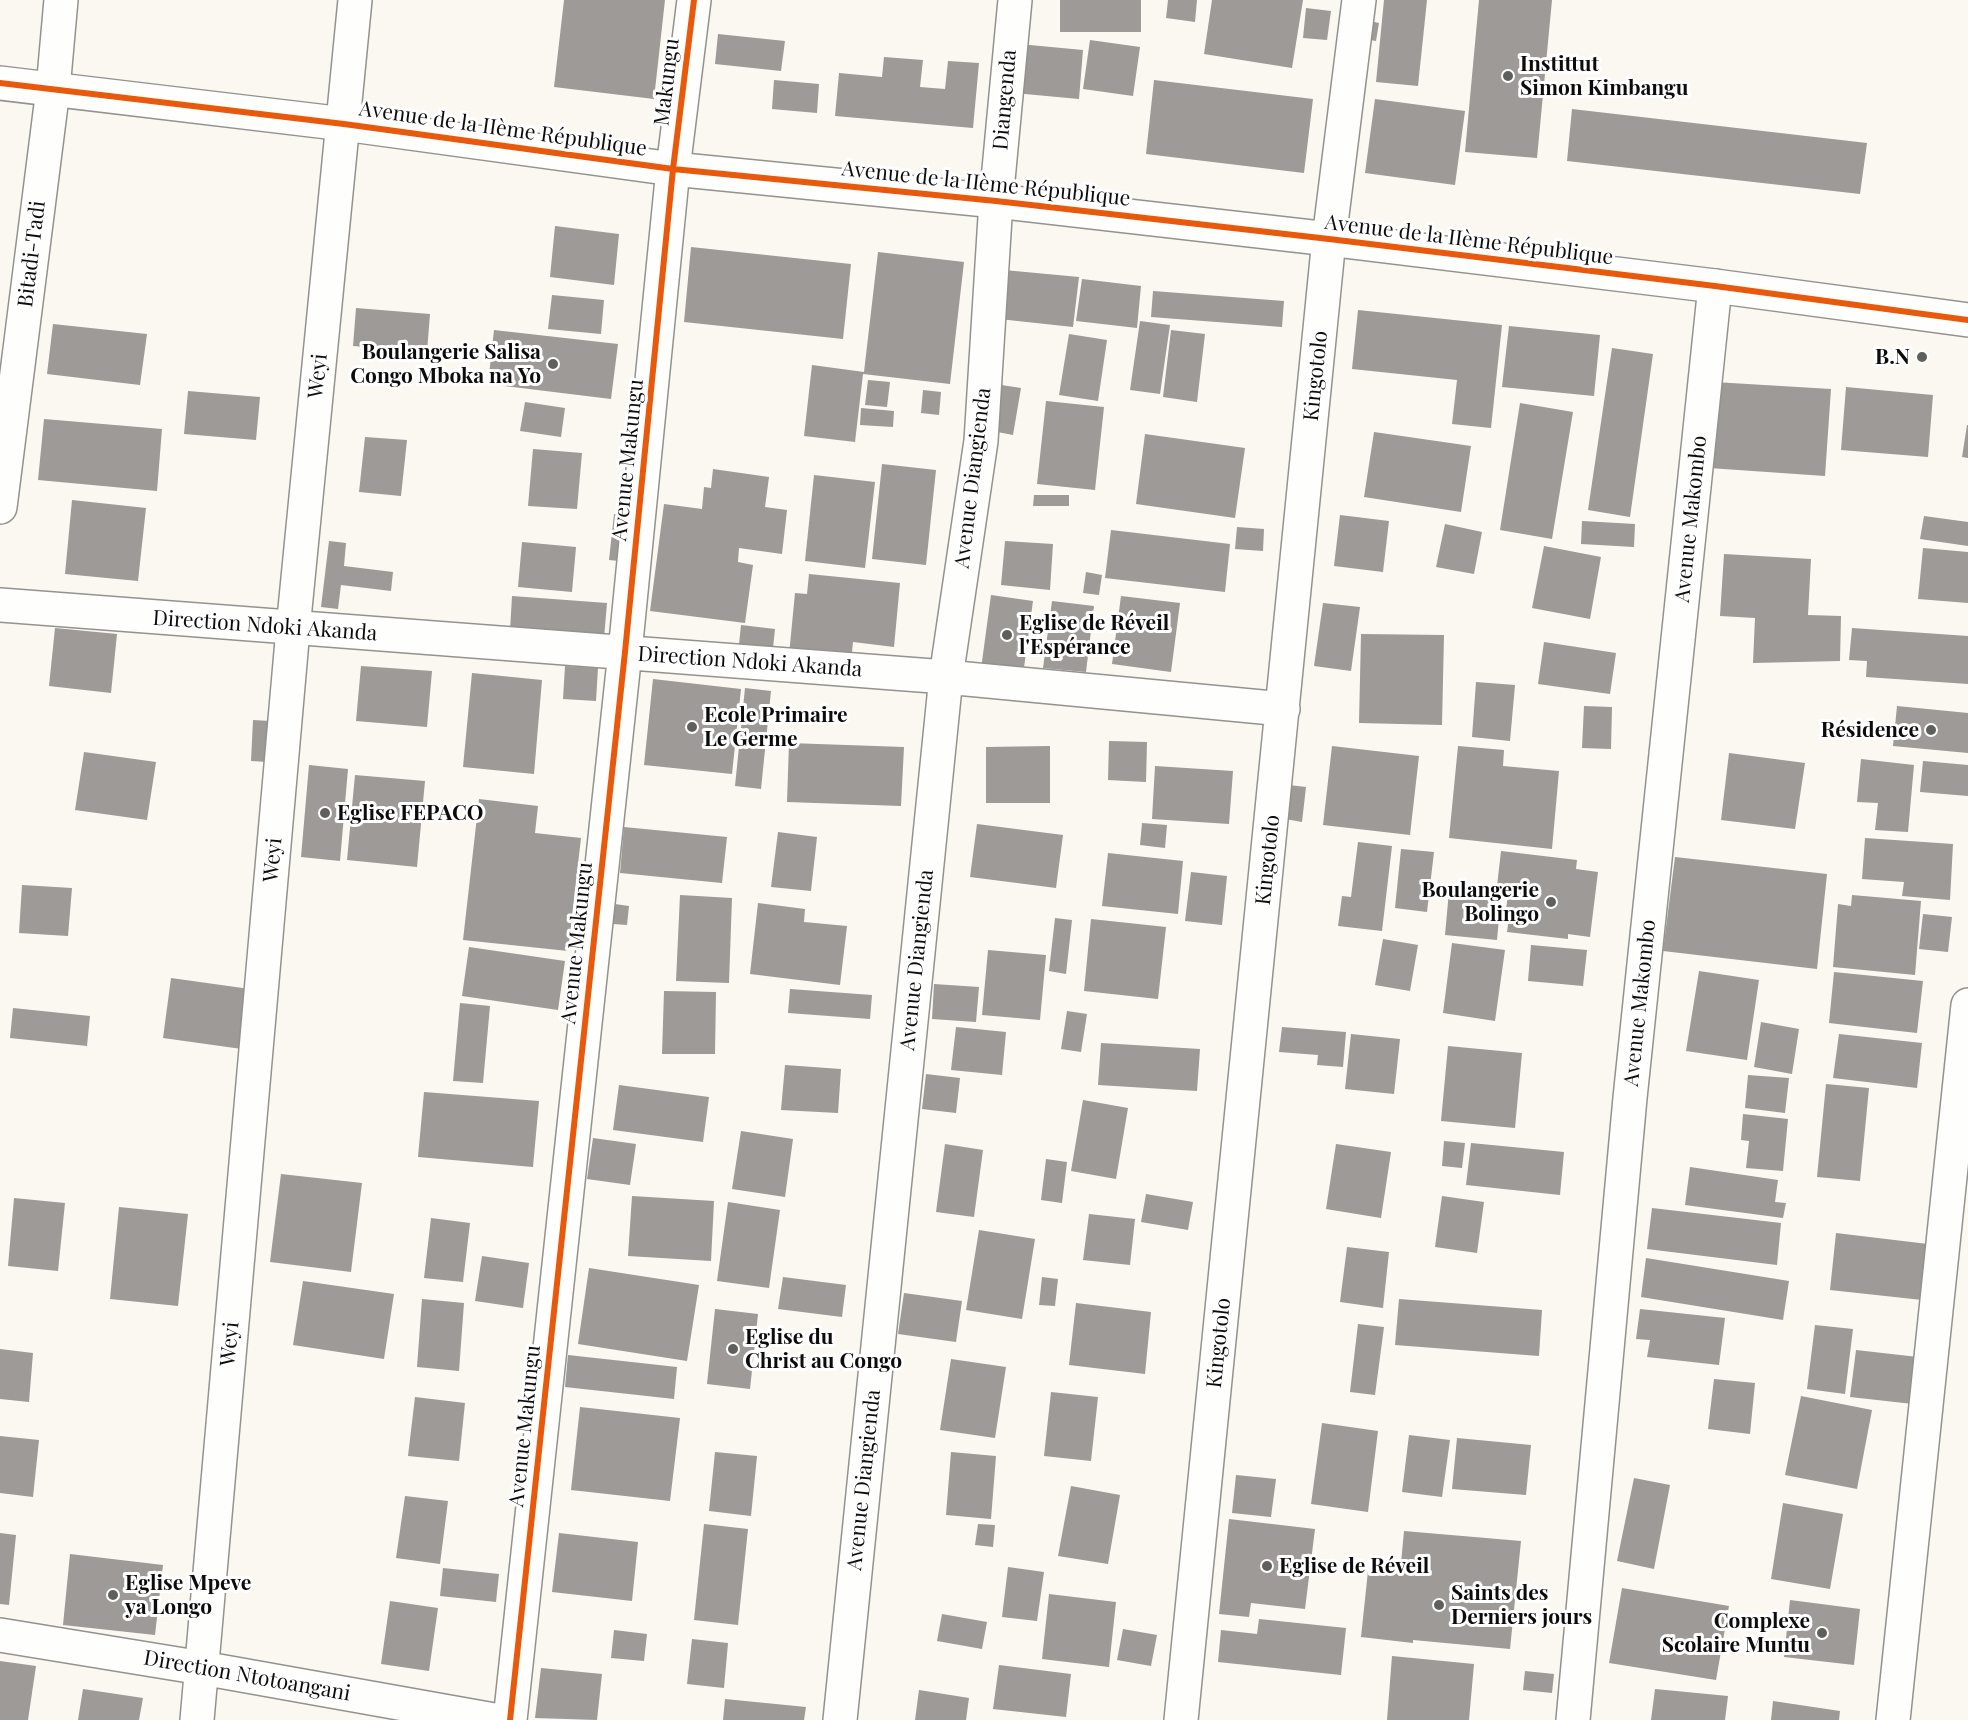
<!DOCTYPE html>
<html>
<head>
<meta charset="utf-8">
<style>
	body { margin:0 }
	canvas { display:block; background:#faf8f1 }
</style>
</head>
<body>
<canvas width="1968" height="1720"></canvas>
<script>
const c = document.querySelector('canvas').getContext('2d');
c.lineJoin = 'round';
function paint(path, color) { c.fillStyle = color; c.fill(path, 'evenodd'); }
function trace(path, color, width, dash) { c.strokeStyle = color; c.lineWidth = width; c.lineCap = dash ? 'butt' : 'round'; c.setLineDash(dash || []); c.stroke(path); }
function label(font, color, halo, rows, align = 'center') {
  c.font = font + ' "Playfair Display",serif'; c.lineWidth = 6; c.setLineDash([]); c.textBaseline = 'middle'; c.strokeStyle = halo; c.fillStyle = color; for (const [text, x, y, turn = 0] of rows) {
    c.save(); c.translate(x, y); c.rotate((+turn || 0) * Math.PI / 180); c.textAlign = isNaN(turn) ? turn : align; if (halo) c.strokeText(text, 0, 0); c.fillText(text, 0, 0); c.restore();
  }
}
paint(new Path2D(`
	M564,0H665L654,99L554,87Z
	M1060,0H1141V32H1060Z
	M1168,0H1197L1195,22L1166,18Z
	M1212,0H1303L1292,68L1204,54Z
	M1384,0H1427L1418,86L1376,82Z
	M1479,0H1552L1537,158L1465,152Z
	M1306,8L1331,11L1327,40L1303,38Z
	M1360,19L1379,23L1376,41L1357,38Z
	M718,34L785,41L781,71L715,64Z
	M1090,40L1140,47L1133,96L1083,89Z
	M1019,44L1083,50L1079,99L1014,93Z
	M884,57L923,60L920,87L945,89L948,61L979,63L973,128L835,116L839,73L882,77Z
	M774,80L819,84L817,113L772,109Z
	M1154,80L1313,99L1304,173L1146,154Z
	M1375,99L1465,111L1455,185L1365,173Z
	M1572,109L1867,143L1860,194L1567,161Z
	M555,226L619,234L614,285L550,277Z
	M691,247L851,264L843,339L684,322Z
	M878,252L964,262L950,384L863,374L855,442L804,436L812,365L864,372Z
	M1004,270L1079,277L1073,327L999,319Z
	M1082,279L1141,286L1137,328L1076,321Z
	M1153,291L1284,301L1282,327L1151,317Z
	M552,295L604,300L601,334L548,329Z
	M356,308L430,314L427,352L353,346Z
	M1358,310L1502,325L1491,428L1452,424L1457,380L1352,369Z
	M1140,321L1170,325L1160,394L1130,390Z
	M53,324L147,334L140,385L47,374Z
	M1509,326L1600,335L1594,396L1502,387Z
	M494,330L618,344L611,399L488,384Z
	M1171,330L1205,334L1197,402L1163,397Z
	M1069,334L1107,340L1098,401L1059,395Z
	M1612,348L1653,354L1630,517L1588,510Z
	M868,380L890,382L887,407L865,405Z
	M1714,382L1831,389L1825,476L1709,468Z
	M995,384L1021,388L1013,435L987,430Z
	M1846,387L1933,395L1928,457L1841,450Z
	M923,390L941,392L939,415L921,413Z
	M188,391L260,397L256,440L184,434Z
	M1046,401L1104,407L1095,490L1037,484Z
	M525,402L565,408L561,437L520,431Z
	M1520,403L1573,412L1552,539L1500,530Z
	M861,408L894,411L893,427L860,425Z
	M44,419L162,429L157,491L38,480Z
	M1967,425H1968V458L1962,457Z
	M1374,432L1471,446L1461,512L1364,497Z
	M1145,434L1245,448L1235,518L1136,504Z
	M365,437L407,440L401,496L359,492Z
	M533,449L582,453L577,509L528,506Z
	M882,464L936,470L926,565L872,559Z
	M713,469L769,477L765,507L787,510L782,554L739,548L738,562L753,565L745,623L650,611L664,504L702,509L704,487L711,488Z
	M814,475L875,482L865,568L805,561Z
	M1034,495H1069V506H1033Z
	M72,500L146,508L138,581L65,574Z
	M614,514L634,516L629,562L609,560Z
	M1340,515L1389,521L1383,572L1334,566Z
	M1924,516L1968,522V546L1920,539Z
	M1582,521L1635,524L1634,547L1581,544Z
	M1445,524L1482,532L1474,574L1436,567Z
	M1237,527L1264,529L1263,551L1235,549Z
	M1111,530L1230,544L1225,592L1105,578Z
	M329,541L346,543L344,566L393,572L391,591L341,585L338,609L321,607Z
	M1005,541L1053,544L1050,590L1001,585Z
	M522,542L576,547L572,592L518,587Z
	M1544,546L1601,557L1590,619L1532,608Z
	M1923,548L1968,552V603L1918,599Z
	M1724,554L1811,559L1808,615L1841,616L1840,661L1753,663L1755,618L1720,616Z
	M1086,572L1102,575L1099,595L1083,593Z
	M809,574L900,583L894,647L853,642L851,661L789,655L795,593L807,594Z
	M991,595L1033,601L1023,675L981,669Z
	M512,596L607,603L604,638L510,631Z
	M1121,596L1180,603L1171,672L1112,664Z
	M1052,601L1094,606L1086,672L1043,668Z
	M1323,603L1360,607L1351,671L1314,666Z
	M741,625L775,629L772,658L738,654Z
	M55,628L117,634L111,693L49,686Z
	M1852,628L1968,636V684L1866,677L1867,661L1849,660Z
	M1361,634L1444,635L1442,725L1359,723Z
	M1544,642L1616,653L1610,694L1538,684Z
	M361,666L432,671L427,727L356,721Z
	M565,666L598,668L596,701L563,699Z
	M472,673L542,680L534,774L463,767Z
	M653,679L741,689L732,774L644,765Z
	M1476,682L1515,685L1510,741L1472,737Z
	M745,688L771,691L761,789L735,786Z
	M1584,706L1612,707L1611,749L1582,748Z
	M1897,706L1968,713V753L1893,746Z
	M253,720L270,721L268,762L251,761Z
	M1109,741L1147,742L1146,782L1108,780Z
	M789,743L904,747L901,806L787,802Z
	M1050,746V803H986V747Z
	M1332,746L1419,756L1410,835L1323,825Z
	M1458,746L1504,750L1503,766L1559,771L1552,849L1449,838Z
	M84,752L156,762L147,820L75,810Z
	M1729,753L1805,763L1795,829L1721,820Z
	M1861,759L1914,765L1908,832L1875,830L1878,803L1857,802Z
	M1923,761L1968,765V796L1920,792Z
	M309,765L348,769L340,861L301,857Z
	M1155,766L1233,771L1229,824L1152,819Z
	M355,775L425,781L417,867L347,860Z
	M1289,785L1306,787L1302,822L1285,819Z
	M479,799L538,806L535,833L581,838L568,951L463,940Z
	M1142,823L1167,825L1165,848L1140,845Z
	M977,824L1063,835L1056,888L970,877Z
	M624,827L727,837L722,883L620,873Z
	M778,832L817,837L811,891L771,887Z
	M1865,838L1953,844L1950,900L1902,896L1904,882L1862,879Z
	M1358,842L1392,846L1382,931L1338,926L1342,896L1351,897Z
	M1401,849L1434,852L1427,912L1395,908Z
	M1501,851L1577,860L1576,869L1598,872L1590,937L1568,934V939L1507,932L1509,917H1505L1509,887L1497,886Z
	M1108,853L1183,861L1178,914L1102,906Z
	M1675,857L1827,874L1817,969L1663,951Z
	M1191,872L1227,876L1222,925L1185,921Z
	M22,885L72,888L68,936L19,933Z
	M1449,891L1501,896L1497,940L1445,935Z
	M680,895L732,898L729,983L676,981Z
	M1852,895L1921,901L1915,975L1833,967L1838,904L1851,906Z
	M758,903L805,909L804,922L847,926L840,985L750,974Z
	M615,904L629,906L627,925L613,924Z
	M1923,914L1952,917L1948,952L1919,949Z
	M1055,918L1072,920L1066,974L1049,971Z
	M1091,919L1166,927L1158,999L1084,991Z
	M1383,939L1418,945L1410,991L1375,985Z
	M1452,943L1505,950L1495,1021L1443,1013Z
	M1531,945L1587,950L1583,986L1528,981Z
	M469,947L565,961L558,1010L462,996Z
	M988,950L1046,955L1040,1020L982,1015Z
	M1699,971L1759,980L1747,1060L1686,1051Z
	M1834,972L1923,981L1917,1033L1829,1023Z
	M171,978L257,990L249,1050L163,1038Z
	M934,984L979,987L976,1022L932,1019Z
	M790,989L872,995L870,1019L788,1013Z
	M664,991L716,992L715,1054H662Z
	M460,1003L490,1006L483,1083L453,1081Z
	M13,1008L90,1016L87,1046L10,1038Z
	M1067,1011L1087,1014L1081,1052L1061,1049Z
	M1761,1022L1799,1029L1792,1074L1754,1067Z
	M956,1027L1006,1032L1002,1075L951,1070Z
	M1282,1027L1346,1032L1343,1067L1317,1065L1318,1055L1279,1052Z
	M1351,1034L1400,1039L1394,1094L1345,1089Z
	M1839,1034L1922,1043L1917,1088L1833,1078Z
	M1101,1043L1200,1049L1197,1091L1098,1085Z
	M1448,1046L1522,1053L1515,1128L1441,1121Z
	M785,1065L841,1069L838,1113L781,1110Z
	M926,1074L960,1078L956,1113L922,1109Z
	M1748,1075L1789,1078L1785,1113L1745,1108Z
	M1826,1084L1869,1088L1860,1181L1817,1177Z
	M619,1085L709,1097L703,1142L613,1130Z
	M424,1092L539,1101L533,1167L418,1157Z
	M1083,1100L1128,1108L1116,1179L1071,1171Z
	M1743,1114L1788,1119L1783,1171L1746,1168L1749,1141L1741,1140Z
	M741,1131L793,1139L785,1197L732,1189Z
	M593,1138L636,1144L630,1185L587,1179Z
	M1444,1141L1465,1143L1462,1168L1442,1166Z
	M1471,1143L1564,1152L1560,1195L1466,1185Z
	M945,1144L983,1150L974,1217L936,1212Z
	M1336,1144L1391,1152L1381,1218L1326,1209Z
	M1046,1159L1067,1162L1062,1203L1041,1200Z
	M1690,1167L1778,1180L1775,1202L1786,1203L1783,1218L1685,1205Z
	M281,1174L362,1183L351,1272L270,1262Z
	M1146,1194L1193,1202L1188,1230L1141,1222Z
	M632,1196L714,1201L711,1261L628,1256Z
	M1442,1196L1484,1202L1477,1253L1435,1247Z
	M14,1198L65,1203L58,1271L8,1266Z
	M728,1202L780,1210L769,1288L717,1281Z
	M119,1207L188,1214L178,1306L110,1299Z
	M1652,1208L1781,1223L1777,1265L1647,1249Z
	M1089,1214L1135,1219L1130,1265L1083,1260Z
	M431,1218L470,1223L463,1282L424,1278Z
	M979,1230L1035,1239L1022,1319L966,1310Z
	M1836,1233L1928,1244L1922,1300L1830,1290Z
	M1347,1247L1389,1252L1383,1308L1340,1302Z
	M482,1256L529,1263L523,1308L475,1301Z
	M1646,1258L1789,1281L1783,1320L1641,1297Z
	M589,1268L699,1285L687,1361L578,1344Z
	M783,1277L846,1285L842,1317L778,1309Z
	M1042,1277L1058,1279L1055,1306L1039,1305Z
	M303,1281L394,1294L384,1359L293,1345Z
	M904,1293L962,1301L956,1342L898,1334Z
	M422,1299L464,1303L459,1371L417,1367Z
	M1399,1299L1542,1310L1539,1356L1395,1345Z
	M1076,1303L1151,1312L1145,1374L1069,1365Z
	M715,1309L758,1314L750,1389L707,1384Z
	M1640,1309L1725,1318L1719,1365L1647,1357L1650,1340L1636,1339Z
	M1358,1324L1384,1327L1375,1395L1350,1392Z
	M1815,1325L1853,1329L1845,1394L1807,1389Z
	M0,1349L33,1353L29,1402L0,1399Z
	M1856,1350L1918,1357L1913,1404L1850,1397Z
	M568,1355L677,1367L674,1399L565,1387Z
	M951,1359L1006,1367L995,1438L940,1430Z
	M1714,1379L1755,1383L1750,1434L1708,1429Z
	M1051,1392L1098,1397L1091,1461L1044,1456Z
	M1801,1396L1872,1410L1857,1489L1785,1475Z
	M415,1397L465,1403L459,1461L408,1456Z
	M580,1407L680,1418L670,1501L571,1490Z
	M1322,1423L1378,1431L1368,1512L1311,1504Z
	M1409,1435L1450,1440L1442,1497L1402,1492Z
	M0,1436L39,1440L33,1497L0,1493Z
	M1457,1438L1531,1445L1526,1495L1452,1489Z
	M715,1452L757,1456L751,1516L709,1511Z
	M951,1452L996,1456L991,1519L946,1515Z
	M1236,1475L1276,1479L1271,1517L1232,1513Z
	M1634,1478L1670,1485L1654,1569L1617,1561Z
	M1071,1486L1120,1495L1108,1564L1058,1556Z
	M405,1496L448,1501L440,1564L396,1558Z
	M1783,1503L1843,1514L1830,1589L1771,1579Z
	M1229,1519L1315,1529L1305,1609L1251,1603L1249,1617L1219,1614Z
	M704,1524L748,1529L738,1625L694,1620Z
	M978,1524L995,1525L993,1547L975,1545Z
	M1404,1531L1521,1541L1510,1649L1413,1640V1643L1361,1637L1368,1571L1400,1574Z
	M0,1533L16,1535L9,1605L0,1604Z
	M559,1533L638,1542L632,1601L552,1592Z
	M70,1554L163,1565L155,1635L63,1625Z
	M1008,1567L1044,1572L1037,1621L1002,1617Z
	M443,1568L499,1574L496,1602L440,1596Z
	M1622,1588L1729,1606L1716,1680L1609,1663Z
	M1049,1594L1116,1602L1109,1667L1042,1659Z
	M1790,1600L1860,1609L1854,1665L1784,1657Z
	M390,1601L438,1608L429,1671L381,1664Z
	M942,1614L987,1622L982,1649L937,1641Z
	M1259,1619L1346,1628L1341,1675L1218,1662L1221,1630L1257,1634Z
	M1123,1629L1157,1635L1151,1666L1117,1660Z
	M614,1630L647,1634L644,1661L611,1658Z
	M692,1639L728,1643L724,1688L687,1684Z
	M1392,1656L1474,1664L1469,1720H1387Z
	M0,1661L36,1666L28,1720H0Z
	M999,1665L1071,1674L1066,1717L993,1709Z
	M541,1668L602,1674L597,1720L535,1718Z
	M1525,1671L1554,1674L1552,1693L1523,1690Z
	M83,1689L143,1698L139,1720H78Z
	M1655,1689L1728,1696L1725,1720H1651Z
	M919,1690L969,1698L966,1720H915Z
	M725,1699L806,1707L804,1720H723Z
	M1773,1701L1840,1711L1839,1720H1771Z`), '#9d9a97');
const minor = new Path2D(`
	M0,507L53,89L61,0
	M0,605L946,677L1283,709
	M0,1635L202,1668L494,1720
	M197,1720L293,629L355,0
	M510,1720L625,652L673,169L694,0
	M840,1720L946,677L981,441L996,201L1015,0
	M1181,1720L1329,239L1359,0
	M1573,1720L1630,1098L1715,286
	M1893,1720L1968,1005`);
const tertiary = new Path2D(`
	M0,83L344,124L673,169L996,201L1329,239L1715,286L1968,320`);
trace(minor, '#93928f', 36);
trace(tertiary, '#93928f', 36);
trace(minor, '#fefefd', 33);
trace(tertiary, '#fefefd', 33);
trace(new Path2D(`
	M0,83L344,124L673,169L996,201L1329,239L1715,286L1968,320
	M510,1720L625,652L673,169L694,0`), '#e8590c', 6);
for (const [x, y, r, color] of [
	[1508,76,6,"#5f5f5c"],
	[1922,357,6,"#5f5f5c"],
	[553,364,6,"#5f5f5c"],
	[1007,635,6,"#5f5f5c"],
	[692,727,6,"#5f5f5c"],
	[1931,730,6,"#5f5f5c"],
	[325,813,6,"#5f5f5c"],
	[1551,902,6,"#5f5f5c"],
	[733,1349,6,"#5f5f5c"],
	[1267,1566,6,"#5f5f5c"],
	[113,1595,6,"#5f5f5c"],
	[1439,1605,6,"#5f5f5c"],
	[1822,1633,6,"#5f5f5c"]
]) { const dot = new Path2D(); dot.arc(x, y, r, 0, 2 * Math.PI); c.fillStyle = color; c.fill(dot); trace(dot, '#fff', 2); }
label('bold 21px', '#0c0c0c', '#fff', [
	["Instittut",1520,64],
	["Simon Kimbangu",1520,88],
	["Boulangerie Salisa",541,352,"right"],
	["Congo Mboka na Yo",541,376,"right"],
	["B.N",1910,357,"right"],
	["Eglise de Réveil",1019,623],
	["l'Espérance",1019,647],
	["Ecole Primaire",704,715],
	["Le Germe",704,739],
	["Résidence",1919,730,"right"],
	["Eglise FEPACO",337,813],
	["Boulangerie",1539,890,"right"],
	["Bolingo",1539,914,"right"],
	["Eglise du",745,1337],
	["Christ au Congo",745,1361],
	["Eglise de Réveil",1279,1566],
	["Eglise Mpeve",125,1583],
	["ya Longo",125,1607],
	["Saints des",1451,1593],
	["Derniers jours",1451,1617],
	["Complexe",1810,1621,"right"],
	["Scolaire Muntu",1810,1645,"right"]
], 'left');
label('21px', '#0c0c0c', '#fff', [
	["Makungu",667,82,-83],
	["Diangenda",1005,100,-85],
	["Avenue de la IIème République",503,129,8],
	["Avenue de la IIème République",986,184,6],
	["Avenue de la IIème République",1469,240,7],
	["Bitadi-Tadi",32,254,-83],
	["Weyi",318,376,-84],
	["Kingotolo",1316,376,-84],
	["Avenue Makungu",628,460,-84],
	["Avenue Diangienda",973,478,-83],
	["Avenue Makombo",1691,519,-84],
	["Direction Ndoki Akanda",265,626,4],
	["Direction Ndoki Akanda",750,662,4],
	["Weyi",273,860,-85],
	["Kingotolo",1268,860,-84],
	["Avenue Makungu",577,943,-84],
	["Avenue Diangienda",917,960,-84],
	["Avenue Makombo",1640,1003,-84],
	["Kingotolo",1219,1343,-84],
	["Weyi",230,1344,-85],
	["Avenue Makungu",525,1426,-84],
	["Avenue Diangienda",864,1480,-84],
	["Direction Ntotoangani",247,1676,10]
]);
</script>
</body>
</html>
